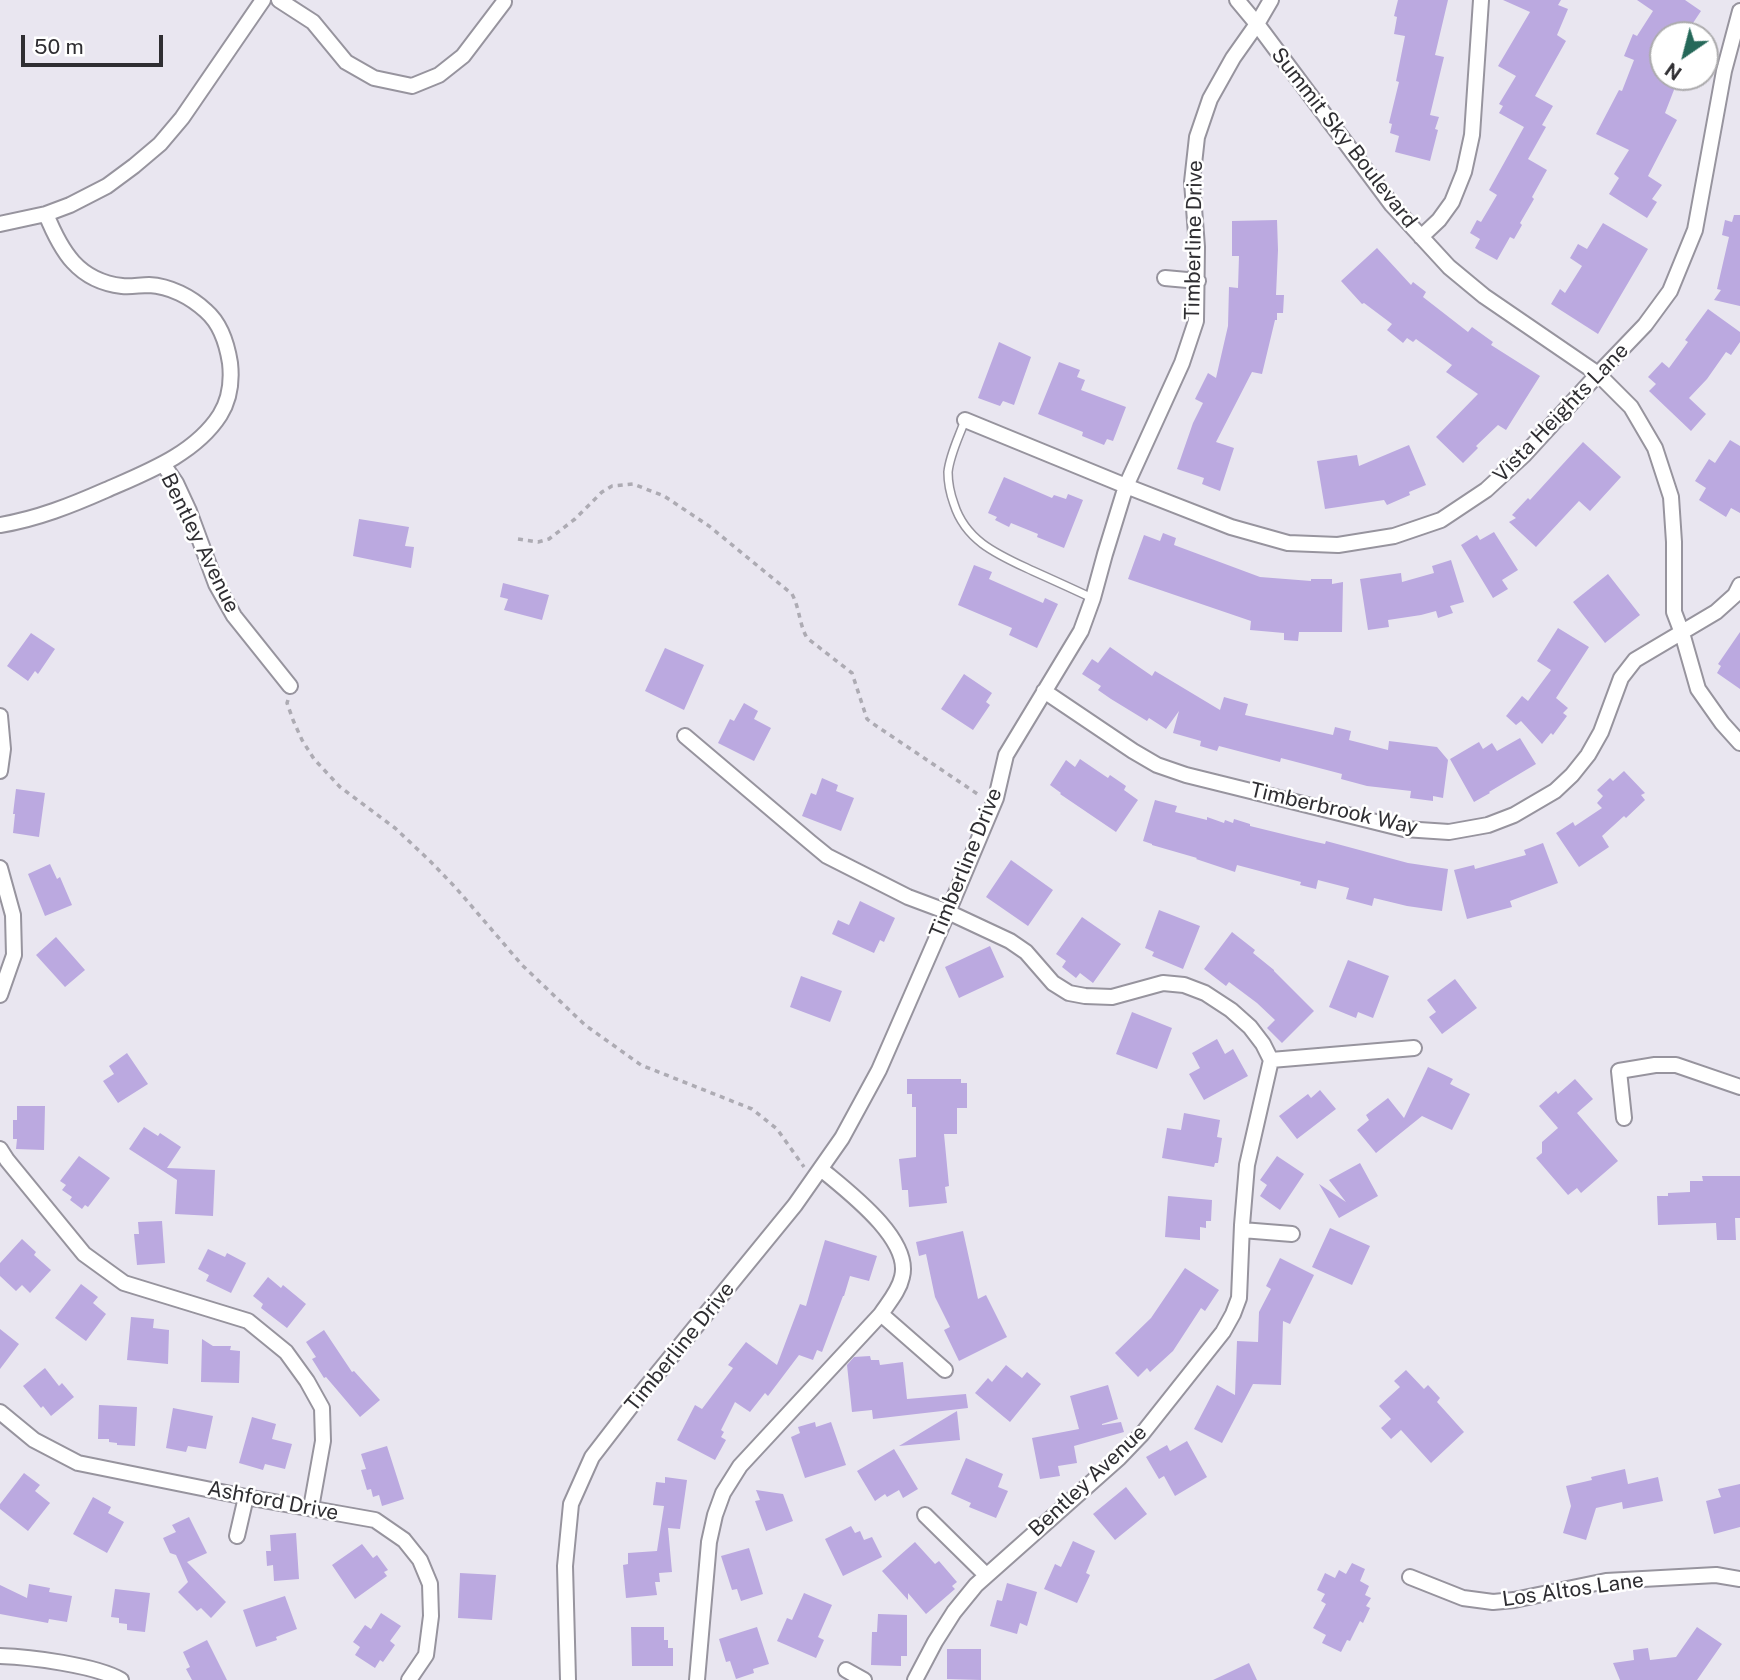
<!DOCTYPE html>
<html>
<head>
<meta charset="utf-8">
<style>
	body { margin:0 }
	#map { position:relative; width:1740px; height:1680px; overflow:hidden; background:#e9e6f0; font-family:"Public Sans",sans-serif }
	canvas { display:block }
	.north { position:absolute; left:1649px; top:21px; width:70px; height:70px; box-sizing:border-box; background:#fff; border:2px solid #acabad; border-radius:50%; rotate:215deg; font-size:19px; font-weight:700; line-height:28px; text-align:center; color:#2f2e32 }
	.north::after { content:''; display:block; margin:auto; width:24px; height:32px; background:#256859; clip-path:polygon(50% 0,100% 100%,50% 72%,0 100%) }
	.scale { position:absolute; left:21px; top:35px; width:142px; height:32px; box-sizing:border-box; border:4px solid #2f2e32; border-top:0; padding-left:9px; font-size:21px; line-height:24px; white-space:nowrap; color:#2f2e32; -webkit-text-stroke:5px #fff; paint-order:stroke }
</style>
</head>
<body>
<div id="map">
<canvas width="1740" height="1680"></canvas>
<div class="north">N</div>
<div class="scale">50 m</div>
</div>
<script>
const c = document.querySelector('canvas').getContext('2d');
c.lineJoin = 'round';
function paint(path, color) { c.fillStyle = color; c.fill(path, 'evenodd'); }
function trace(path, color, width, dash) { c.strokeStyle = color; c.lineWidth = width; c.lineCap = dash ? 'butt' : 'round'; c.setLineDash(dash || []); c.stroke(path); }
function label(font, color, halo, rows, align = 'center') {
  c.font = font + ' "Public Sans",sans-serif'; c.lineWidth = 5; c.setLineDash([]); c.textBaseline = 'middle'; c.strokeStyle = halo; c.fillStyle = color; for (const [text, x, y, turn = 0] of rows) {
    c.save(); c.translate(x, y); c.rotate((+turn || 0) * Math.PI / 180); c.textAlign = isNaN(turn) ? turn : align; if (halo) c.strokeText(text, 0, 0); c.fillText(text, 0, 0); c.restore();
  }
}
paint(new Path2D(`
	M1398,0H1448L1435,55L1444,57L1430,115L1439,117L1435,129L1438,130L1430,161L1395,152L1399,136L1390,133L1392,124L1389,123L1399,82L1396,81L1405,36L1394,34L1397,17L1394,16Z
	M1503,0H1561L1558,5L1568,9L1557,35L1566,41L1535,96L1553,106L1542,125L1546,127L1528,159L1547,170L1532,197L1534,199L1520,223L1522,225L1514,239L1510,237L1497,260L1475,248L1480,239L1470,233L1477,220L1481,222L1497,195L1489,190L1524,127L1499,113L1503,106L1499,104L1516,76L1498,66L1530,12Z
	M1637,0H1685L1701,11L1691,26L1688,24L1680,35H1663V77H1679L1665,113L1677,120L1648,176L1662,185L1652,199L1657,202L1647,218L1609,194L1619,178L1614,174L1629,150L1596,134L1619,90L1622,91L1634,60L1624,56L1633,34L1637,36L1653,11Z
	M1734,215H1740V306L1714,300L1721,290L1717,289L1729,237L1722,235L1725,220L1732,222Z
	M1277,220L1278,250L1276,295H1284L1283,313H1277V320H1275L1262,374L1252,372L1216,442L1234,448L1220,491L1202,484L1204,478L1177,469L1193,423L1203,403L1195,399L1208,373L1216,378L1228,326L1229,287L1238,288L1239,256H1232V221Z
	M1603,223L1648,249L1598,334L1551,304L1560,289L1565,293L1582,266L1570,258L1578,244L1587,249Z
	M1377,248L1411,285L1413,282L1426,292L1423,297L1468,332L1472,327L1493,342L1491,345L1540,376L1506,430L1498,425L1476,446L1478,448L1463,463L1436,437L1478,394L1446,372L1452,365L1416,339L1413,342L1407,338L1403,343L1387,330L1392,324L1364,303L1362,304L1341,281Z
	M1708,309L1740,332V342L1731,355L1726,352L1707,379L1689,398L1706,414L1691,431L1649,391L1656,384L1648,377L1662,362L1669,368L1688,342L1685,340Z
	M999,342L1031,357L1014,405L1003,401L1000,406L978,398Z
	M1059,362L1080,370L1077,377L1085,380L1081,390L1126,407L1113,441L1107,439L1104,445L1082,436L1083,432L1038,414Z
	M1730,440L1740,446V513L1731,508L1726,517L1699,500L1706,488L1695,481L1709,459L1715,463Z
	M1583,442L1621,477L1590,511L1579,501L1536,547L1509,522L1516,518L1512,515L1528,498L1530,500Z
	M1409,445L1426,485L1409,492L1410,495L1387,505L1384,500L1325,509L1317,461L1357,455L1359,466Z
	M1004,477L1052,498L1054,495L1066,499L1068,494L1083,500L1064,548L1037,537L1038,534L1011,523L1009,527L995,520L997,517L988,513Z
	M359,519L409,527L405,546L414,547L411,568L353,556Z
	M1494,532L1518,570L1502,580L1508,589L1493,598L1461,545L1477,535L1480,540Z
	M1163,533L1176,538L1174,545L1260,577L1311,581V579H1332V584L1343,582L1342,632H1299L1298,641L1284,640V633L1250,630L1251,621L1128,579L1144,535L1160,541Z
	M1451,560L1464,602L1450,606L1453,613L1438,618L1436,611L1421,615L1388,620L1389,627L1368,630L1360,579L1401,573L1402,582L1434,573L1432,566Z
	M974,565L992,572L989,579L1043,603L1045,598L1058,604L1037,648L1009,635L1012,628L958,605Z
	M1608,574L1640,615L1605,643L1573,602Z
	M503,583L549,595L542,620L504,610L508,599L500,597Z
	M1558,628L1589,647L1556,698L1568,708L1563,713L1567,716L1553,735L1551,733L1542,744L1521,721L1516,725L1506,716L1522,696L1528,701L1551,670L1537,661Z
	M1740,632V689L1717,673L1721,666L1718,664Z
	M31,633L55,649L38,674L35,671L28,681L7,666Z
	M1110,647L1152,676L1155,671L1220,710L1224,697L1248,704L1245,715L1333,735L1335,727L1351,731L1349,740L1388,750L1389,741L1437,747L1448,760L1443,798L1433,796V801L1410,798L1411,791L1367,786L1341,779L1342,774L1281,758L1280,762L1219,746L1217,751L1200,746L1201,741L1173,733L1179,711L1166,729L1149,718L1147,721L1111,699L1098,690L1101,686L1082,674L1092,659L1098,663Z
	M665,648L704,665L684,710L645,691Z
	M964,674L992,693L986,702L990,705L973,730L941,709Z
	M744,703L758,711L754,719L771,728L754,761L718,743L730,719L734,721Z
	M1520,738L1536,764L1489,792L1490,793L1474,802L1450,759L1479,742L1483,749L1492,743L1497,751Z
	M1080,759L1108,778L1110,775L1126,786L1124,790L1138,800L1116,832L1060,794L1061,793L1050,785L1066,760L1075,767Z
	M1624,771L1645,793L1641,795L1645,800L1626,818L1624,816L1602,836L1609,847L1579,867L1556,833L1573,822L1575,826L1602,808L1597,803L1603,796L1597,790L1610,778L1613,781Z
	M822,778L838,785L836,791L854,798L841,831L802,816L811,793L816,795Z
	M16,789L45,793L39,837L13,833L15,814H13Z
	M1155,800L1177,806L1175,812L1207,820V817L1224,823L1225,820L1233,823L1234,819L1250,824V826L1307,840L1325,844L1326,841L1408,863L1448,869L1442,911L1407,906L1374,898L1372,906L1346,899L1349,888L1318,880L1316,889L1300,885L1301,882L1237,865L1235,872L1196,859L1197,858L1152,845V844L1143,841Z
	M1543,843L1558,883L1510,901L1512,907L1467,919L1454,870L1474,865L1475,869L1526,855L1524,850Z
	M1011,860L1053,890L1028,926L986,897Z
	M50,864L57,879L60,877L72,905L45,916L28,874Z
	M860,901L895,918L884,942L880,940L874,953L832,934L838,920L849,925Z
	M1159,910L1200,926L1183,969L1152,956L1154,952L1145,948Z
	M1082,917L1121,944L1093,983L1080,973L1076,978L1062,967L1066,961L1056,954Z
	M1232,932L1255,950L1253,953L1274,970V971L1314,1011L1282,1043L1267,1028L1275,1020L1257,1003L1229,982L1226,986L1204,969Z
	M56,937L85,970L65,987L36,955Z
	M990,946L1004,977L959,998L945,967Z
	M1348,960L1389,976L1373,1018L1358,1012L1356,1018L1329,1007Z
	M801,976L842,991L830,1022L790,1007Z
	M1455,979L1477,1008L1442,1034L1429,1017L1436,1012L1427,1000Z
	M1132,1012L1172,1028L1157,1069L1116,1054Z
	M1217,1039L1225,1054L1233,1049L1248,1076L1204,1100L1189,1074L1200,1068L1192,1053Z
	M127,1053L148,1084L118,1103L103,1081L114,1074L109,1066Z
	M1428,1067L1453,1079L1450,1084L1470,1094L1452,1130L1422,1116L1376,1153L1357,1130L1369,1120L1366,1115L1388,1098L1404,1118Z
	M907,1079H961V1083H967V1108H957V1134H944L949,1186L945,1187L947,1203L909,1207L908,1190H902L899,1159L916,1157V1107H912V1094H907Z
	M1575,1079L1593,1099L1577,1113L1618,1161L1581,1193L1577,1188L1568,1195L1536,1158L1542,1153V1142L1558,1128L1539,1106L1556,1091L1558,1094Z
	M1320,1090L1336,1109L1297,1139L1279,1116L1308,1094L1311,1098Z
	M17,1106H45L44,1150L16,1149L17,1139H13V1120H17Z
	M1184,1113L1220,1120L1217,1137L1222,1138L1218,1163H1215L1214,1167L1162,1158L1167,1128L1181,1130Z
	M144,1127L158,1136L160,1133L181,1147L167,1168L215,1170L213,1216L175,1214L177,1180L129,1149Z
	M79,1156L110,1178L88,1207L85,1205L82,1209L70,1200L72,1197L62,1190L66,1185L60,1181Z
	M1277,1156L1304,1174L1280,1210L1260,1196L1267,1185L1260,1180Z
	M1360,1163L1378,1196L1339,1218L1319,1184L1346,1202L1329,1180Z
	M1702,1176H1740V1218H1735L1736,1240H1717L1716,1223L1658,1225L1657,1196H1668V1193L1690,1192V1181H1703Z
	M1168,1196L1212,1200L1211,1221H1206V1228L1200,1227V1240L1165,1237Z
	M162,1221L165,1263L137,1265L134,1234H139L138,1222Z
	M1330,1228L1370,1246L1352,1285L1312,1267Z
	M963,1231L978,1299L986,1295L1007,1337L959,1361L944,1330L950,1327L935,1297L926,1254L919,1256L916,1242Z
	M22,1239L36,1252L34,1255L51,1270L30,1293L22,1285L16,1291L0,1276V1263Z
	M825,1240L877,1256L869,1281L850,1276L844,1296H843L822,1352L817,1350L813,1360L799,1355L768,1396L765,1393L750,1412L735,1402L721,1430L724,1432L721,1437L726,1440L715,1460L677,1440L695,1405L702,1409L733,1368L728,1365L746,1342L777,1365L800,1304L806,1306Z
	M208,1249L225,1257L227,1253L246,1263L231,1293L206,1281L209,1275L198,1269Z
	M1280,1258L1314,1275L1290,1324L1283,1321L1281,1385L1253,1384L1222,1443L1194,1429L1217,1385L1235,1395L1237,1341L1258,1342L1259,1312L1271,1289L1266,1286Z
	M1185,1268L1219,1290L1205,1311L1201,1308L1173,1351L1150,1372L1147,1368L1138,1377L1115,1353L1151,1318Z
	M268,1277L281,1288L283,1285L306,1304L287,1328L261,1308L263,1304L253,1296Z
	M81,1284L98,1297L93,1303L106,1314L86,1341L55,1318Z
	M131,1317L154,1319L153,1328L169,1330L168,1364L127,1360Z
	M0,1329L19,1344L0,1369Z
	M324,1330L352,1372L354,1371L380,1400L360,1417L326,1377L324,1378L312,1359L316,1357L306,1342Z
	M202,1339L213,1346H231L230,1350L240,1351L239,1383L201,1382Z
	M870,1356L871,1360H879L880,1365L903,1362L907,1399L966,1394L968,1408L873,1419L872,1410L852,1412L847,1365L854,1357Z
	M1006,1365L1022,1378L1027,1372L1041,1384L1010,1422L975,1393L988,1378L992,1382Z
	M45,1368L59,1386L62,1383L74,1397L51,1416L43,1406L41,1408L23,1386Z
	M1406,1370L1424,1389L1428,1385L1440,1398L1437,1402L1464,1432L1431,1463L1401,1430L1391,1439L1381,1428L1391,1419L1379,1406L1400,1387L1394,1381Z
	M1108,1385L1118,1419L1102,1424V1425L1121,1422L1124,1432L1074,1446L1077,1463L1058,1466L1060,1476L1040,1479L1032,1438L1079,1429L1070,1396Z
	M99,1405L137,1407L135,1446L117,1445V1443L109,1442V1439H98Z
	M173,1408L213,1416L206,1449L188,1446L186,1452L166,1448Z
	M957,1411L960,1440L899,1446Z
	M252,1417L276,1424L272,1439L292,1444L285,1469L265,1464L263,1470L239,1463Z
	M815,1422L816,1427L831,1422L846,1465L805,1478L791,1437L800,1433L798,1427Z
	M1187,1441L1207,1477L1175,1496L1164,1476L1159,1479L1146,1457L1167,1445L1170,1451Z
	M387,1446L404,1499L382,1506L379,1495L373,1497L371,1489L367,1490L361,1470L366,1469L361,1454Z
	M894,1449L918,1489L903,1498L899,1490L887,1497L885,1494L875,1501L857,1471Z
	M966,1458L1003,1474L998,1487L1008,1491L996,1518L969,1507L971,1503L951,1494Z
	M1625,1469L1628,1484L1658,1477L1663,1501L1623,1509L1622,1502L1596,1508L1586,1540L1563,1533L1571,1506L1566,1486L1592,1480L1591,1477Z
	M24,1473L40,1485L35,1491L50,1503L28,1531L0,1509V1504Z
	M665,1477L687,1480L680,1529L668,1528L672,1572L659,1573L660,1582H655L657,1595L626,1598L623,1565L628,1564V1553L657,1551L664,1506L653,1505L656,1482L665,1483Z
	M1740,1484V1527L1714,1534L1706,1501L1721,1497L1718,1489Z
	M1126,1487L1147,1514L1115,1540L1093,1514Z
	M756,1490L783,1494L793,1521L766,1531L755,1501L760,1500Z
	M93,1497L111,1507L108,1513L124,1522L107,1553L73,1534Z
	M189,1517L207,1553L187,1562L226,1602L211,1618L201,1608L197,1611L178,1592L188,1582L176,1555L170,1553L163,1538L176,1532L172,1525Z
	M851,1526L855,1533L860,1531L864,1540L872,1537L882,1557L843,1576L825,1539Z
	M296,1533L299,1579L274,1581L273,1565L267,1566L266,1551H271L270,1535Z
	M1073,1541L1095,1551L1086,1573L1090,1575L1077,1603L1044,1589L1055,1564L1061,1567Z
	M915,1542L935,1564L939,1561L957,1582L952,1586L955,1589L926,1614L908,1593V1600L882,1571Z
	M362,1544L373,1558L377,1555L388,1570L384,1572L387,1576L355,1599L332,1565Z
	M749,1548L763,1594L741,1601L737,1589L732,1590L721,1556Z
	M1352,1563L1365,1569L1360,1581L1369,1586L1365,1595L1371,1598L1366,1606L1370,1608L1363,1623L1360,1621L1350,1641L1347,1640L1341,1652L1322,1643L1326,1635L1313,1628L1326,1604L1321,1601L1325,1594L1317,1590L1325,1573L1335,1578L1339,1570L1346,1574Z
	M460,1573L496,1575L492,1620L458,1618Z
	M1007,1583L1037,1592L1027,1626L1020,1623L1017,1634L990,1626L997,1600L1002,1601Z
	M29,1584L50,1588L49,1592L72,1596L67,1622L49,1619L48,1623L0,1614V1585L27,1598Z
	M115,1589L150,1593L145,1632L127,1630V1624L119,1623V1618L111,1617Z
	M804,1593L832,1605L818,1637L824,1640L816,1658L777,1641L787,1618L792,1620Z
	M285,1596L297,1629L276,1637L277,1640L256,1647L243,1610Z
	M381,1613L401,1626L390,1641L395,1645L383,1662L380,1660L375,1668L355,1655L360,1647L353,1642L365,1625L371,1629Z
	M878,1614L907,1615V1656H901V1666L871,1665L872,1632H877Z
	M631,1627H664V1640H668V1648H673V1666H632Z
	M757,1627L769,1664L753,1669L754,1673L736,1679L730,1661L726,1662L719,1639Z
	M1697,1627L1722,1644L1697,1680H1620L1613,1663L1634,1660L1633,1650L1648,1648L1650,1660L1676,1657Z
	M207,1640L227,1680H192L186,1669L190,1667L183,1652Z
	M947,1649H981V1680L947,1679Z
	M1249,1663L1257,1680H1213Z`), '#bba9e0');
const lane = new Path2D(`
	M965,420C959,437 950,454 948,472C948,483 950,493 954,504C966,542 999,555 1033,571C1053,580 1073,589 1092,598`);
const street = new Path2D(`
	M279,0L313,22L346,62L374,78L412,86L439,75L463,56L504,2
	M1271,0L1257,24L1392,205L1449,267L1484,296L1598,374L1631,407L1655,448L1671,497L1674,542V612L1682,633L1698,689L1722,723L1740,743
	M0,224L46,214L70,205L107,186L134,166L160,144L182,118L263,0
	M1421,237L1439,220L1452,202L1464,172L1472,135L1481,0
	M1165,278L1198,281
	M965,420L1126,486L1231,527L1288,543L1338,545L1394,536L1441,520L1486,490L1524,455L1598,374L1645,325L1670,291L1695,230L1724,71L1740,11
	M163,464L176,483L189,511L216,584L234,616L290,686
	M0,525C37,519 72,505 106,490C147,472 195,454 220,415C230,399 232,381 230,363C227,344 221,324 206,311C191,297 170,286 149,285C140,285 131,287 122,286C78,281 61,251 46,214
	M1044,691L1133,751L1157,765L1186,775L1404,829L1449,832L1488,825L1514,815L1555,791L1572,775L1588,755L1601,732L1621,678L1635,660L1716,612L1735,595L1740,585
	M0,716L3,749L0,771
	M685,736L810,842L827,856L908,897L948,912L1010,941L1026,952L1053,983L1069,993L1085,996L1112,997L1163,983L1184,985L1205,993L1231,1010L1250,1027L1263,1044L1271,1060L1247,1165L1242,1225L1239,1298L1233,1314L1223,1332L1142,1434L1119,1458L976,1585L954,1612L935,1642L915,1680
	M0,868L13,915L14,955L0,995
	M1271,1060L1414,1048
	M1624,1118L1619,1071L1655,1065H1676L1740,1087
	M0,1149L7,1160L84,1254L124,1283L248,1321L286,1352L307,1381L322,1408L323,1441L311,1508
	M1242,1230L1292,1234
	M881,1314L945,1370
	M0,1412L34,1440L78,1463L246,1497L375,1520L404,1540L420,1560L430,1584L431,1616L426,1655L409,1680
	M925,1515L986,1575
	M237,1536L246,1497
	M1410,1577L1463,1598L1493,1602L1514,1600L1606,1581L1716,1575L1740,1579
	M0,1656C30,1657 95,1665 121,1680
	M846,1670L864,1680
	M568,1680L565,1566L571,1504L592,1457L639,1396L795,1205L842,1138L879,1070L948,912L996,798L1006,755L1081,631L1093,598L1105,554L1126,486L1182,363L1196,321L1197,247L1192,182L1197,137L1210,99L1233,58L1257,24L1237,0
	M697,1680L709,1542L715,1515L723,1493L740,1466L881,1314C889,1302 899,1291 902,1277C912,1239 846,1190 821,1169`);
trace(lane, '#97949e', 10);
trace(street, '#97949e', 18);
trace(new Path2D(`
	M518,539L538,542L549,539L575,519L602,492L612,486L633,484L664,496L709,526L792,594C800,609 799,624 807,638L852,673L867,719L872,723L979,795
	M288,700L287,703L293,720L302,740L314,759L340,787L395,828L430,861L456,888L522,965L585,1025L641,1065L752,1109L777,1129L804,1167`), '#adabb3', 3.5, [5, 5]);
trace(lane, '#fff', 7);
trace(street, '#fff', 14);
label('21px', '#2f2e32', '#fff', [
	["Summit Sky Boulevard",1344,138,52],
	["Timberline Drive",1194,240,-89],
	["Vista Heights Lane",1561,413,-46],
	["Bentley Avenue",200,543,64],
	["Timberbrook Way",1334,809,13],
	["Timberline Drive",966,863,-68],
	["Timberline Drive",680,1347,-51],
	["Bentley Avenue",1088,1481,-43],
	["Ashford Drive",273,1501,11],
	["Los Altos Lane",1573,1590,-8]
]);
</script>
</body>
</html>
